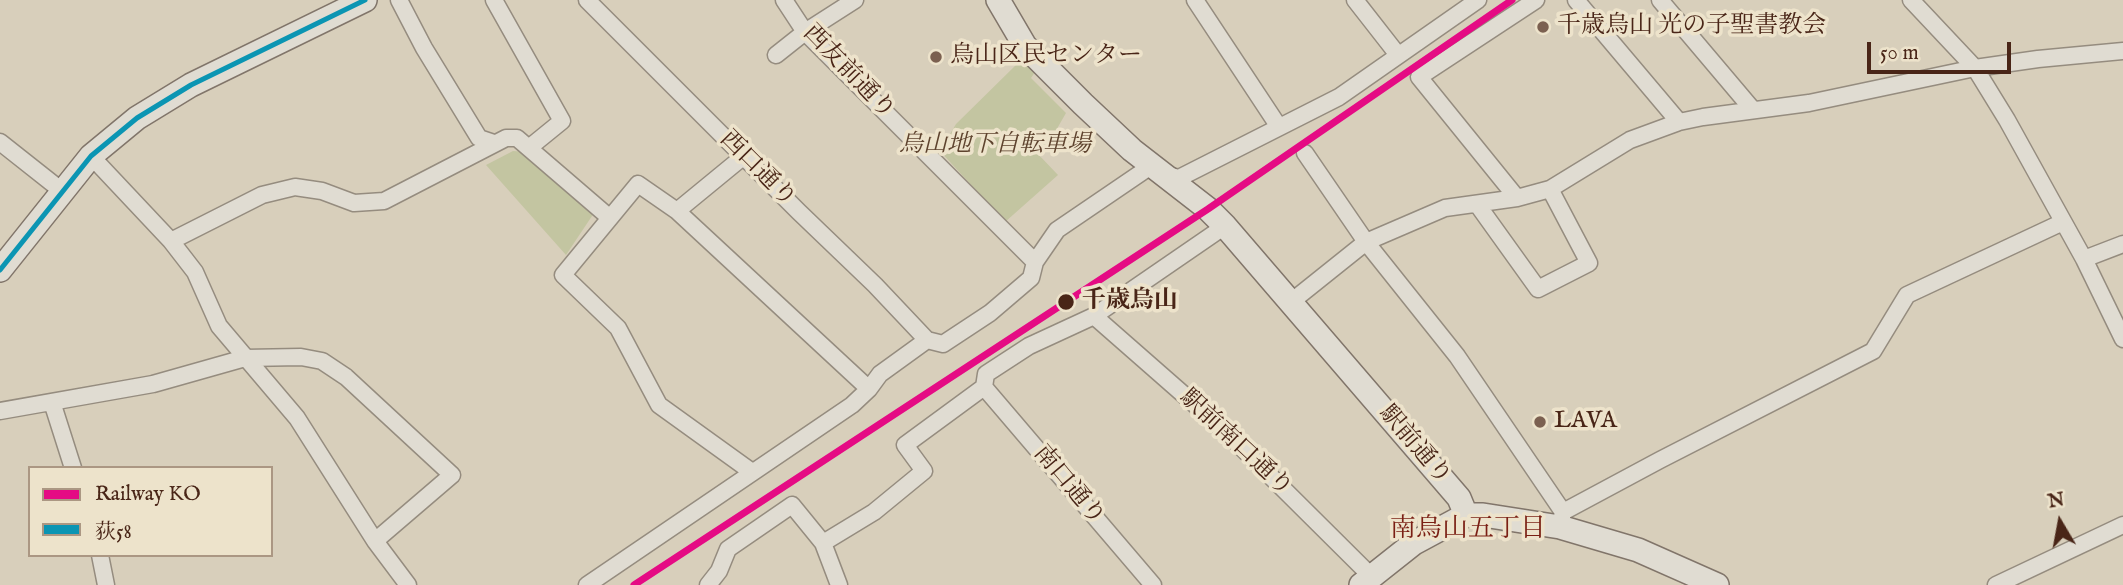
<!DOCTYPE html>
<html>
<head>
<meta charset="utf-8">
<style>
	body { margin:0 }
	#map { position:relative; width:2123px; height:585px; overflow:hidden; background:#d8cfbb; font-family:"IM FELL English","Noto Serif JP",serif }
	canvas { display:block }
	.legend { position:absolute; left:28px; top:466px; width:245px; height:91px; box-sizing:border-box; background:#ede3cb; border:2px solid #ab9783; margin:0; padding:9px 12px; list-style:none; font-size:21px; color:#492517 }
	.legend li { display:flex; align-items:center; gap:14px; height:35px }
	.legend b { width:35px; border:2px solid #ab9783 }
	.north { position:absolute; left:2025px; top:487px; width:70px; height:70px; -webkit-text-stroke:5px #ede3cb; paint-order:stroke; rotate:350deg; font-size:19px; font-weight:700; line-height:28px; text-align:center; color:#492517 }
	.north::after { content:''; display:block; margin:auto; width:24px; height:32px; background:#492517; clip-path:polygon(50% 0,100% 100%,50% 72%,0 100%) }
	.scale { position:absolute; left:1867px; top:42px; width:144px; height:32px; box-sizing:border-box; border:4px solid #492517; border-top:0; padding-left:9px; font-size:21px; line-height:24px; white-space:nowrap; color:#492517; -webkit-text-stroke:5px #ede3cb; paint-order:stroke }
</style>
</head>
<body>
<div id="map">
<canvas width="2123" height="585"></canvas>
<ul class="legend">
<li><b style="height:9px;background:#e50b84"></b>Railway KO</li>
<li><b style="height:9px;background:#0b95b3"></b>荻58</li>
</ul>
<div class="north">N</div>
<div class="scale">50 m</div>
</div>
<script>
const c = document.querySelector('canvas').getContext('2d');
c.lineJoin = 'round';
function paint(path, color) { c.fillStyle = color; c.fill(path, 'evenodd'); }
function trace(path, color, width, dash) { c.strokeStyle = color; c.lineWidth = width; c.lineCap = dash ? 'butt' : 'round'; c.setLineDash(dash || []); c.stroke(path); }
function label(font, color, halo, rows, align = 'center') {
  c.font = font + ' "IM FELL English","Noto Serif JP",serif'; c.lineWidth = 7; c.setLineDash([]); c.textBaseline = 'middle'; c.strokeStyle = halo; c.fillStyle = color; for (const [text, x, y, turn = 0] of rows) {
    c.save(); c.translate(x, y); c.rotate((+turn || 0) * Math.PI / 180); c.textAlign = isNaN(turn) ? turn : align; if (halo) c.strokeText(text, 0, 0); c.fillText(text, 0, 0); c.restore();
  }
}
paint(new Path2D(`
	M1028,59L1037,69L1031,78L1066,113L1047,146L1038,154L1058,175L1005,222L940,151L956,124L1017,64Z
	M513,151L527,152L594,213L566,255L486,165Z`), '#c3c5a1');
const street = new Path2D(`
	M399,0L424,48L479,138L494,143
	M494,0L562,121L530,147
	M587,0L799,212L875,285L927,340
	M784,0L805,32L1035,262
	M1195,0L1279,127
	M1355,0L1398,55
	M1576,0L1679,122
	M1660,0L1753,110
	M1911,0L1975,68L2007,120L2084,259L2123,339
	M776,55L805,32L855,0
	M0,142L62,191
	M1305,153L1366,242L1457,356L1563,512L1561,522
	M91,156L171,241L195,272L219,326L297,418L375,541L408,585
	M1163,174L1179,178L1185,175L1339,97L1478,0
	M1517,198L1419,77L1536,0
	M1477,204L1538,289L1589,263L1550,189
	M677,211L744,156
	M171,241L262,195L295,187L322,191L354,203L384,201L506,138H517L610,218
	M2084,259L2123,244
	M1291,302L1366,242L1445,208L1517,198L1550,189L1630,140L1679,122L1703,117L1809,103L1975,68L2038,59L2123,51
	M1094,316L1224,430L1371,576
	M927,340L943,344L990,313L1031,278L1035,262L1057,230L1151,166
	M984,387L1153,585
	M52,402L73,468
	M0,411L153,384L245,358L301,357L322,361L346,377L452,475L375,541
	M752,472L659,405L618,328L563,275L638,184L677,211L869,389
	M1563,512L1660,460L1873,351L1907,295L2063,222
	M823,543L874,512L924,471L905,445L984,387L986,374L1029,346L1094,316L1225,226
	M100,555L106,585
	M587,585L852,405L869,389L880,374L927,340
	M708,585L719,571L728,549L792,505L823,543L839,585
	M1996,585L2123,525`);
const secondary = new Path2D(`
	M998,0L1025,46L1083,104L1132,150L1208,209L1225,226L1459,498L1466,515
	M0,270L91,156L137,118L191,85L365,0
	M1361,585L1414,543L1466,515H1483L1560,527L1638,550L1717,585`);
trace(street, '#958c7f', 19);
trace(secondary, '#81756a', 26);
trace(street, '#e0dcd2', 16);
trace(secondary, '#e0dcd2', 23);
trace(new Path2D(`
	M0,270L91,156L137,118L191,85L365,0`), '#0b95b3', 5);
trace(new Path2D(`
	M634,585L1208,209L1512,0`), '#e50b84', 7);
for (const [x, y, r, color] of [
	[1543,27,7,"#7b6050"],
	[936,57,7,"#7b6050"],
	[1066,302,9,"#492517"],
	[1540,422,7,"#7b6050"]
]) { const dot = new Path2D(); dot.arc(x, y, r, 0, 2 * Math.PI); c.fillStyle = color; c.fill(dot); trace(dot, '#ede3cb', 2.5); }
label('24px', '#492517', '#ede3cb', [
	["千歳烏山 光の子聖書教会",1557,27],
	["烏山区民センター",950,57],
	["LAVA",1554,422]
], 'left');
label('24px', '#492517', '#ede3cb', [
	["西友前通り",848,73,46],
	["西口通り",757,170,45],
	["駅前南口通り",1235,444,43],
	["駅前通り",1414,446,49],
	["南口通り",1068,486,50]
]);
label('italic 24px', '#5e432e', '#ede3cb', [
	["烏山地下自転車場",995,146]
]);
label('bold 24px', '#492517', '#ede3cb', [
	["千歳烏山",1082,302]
], 'left');
label('26px', '#7a1f14', '#ede3cb', [
	["南烏山五丁目",1468,531]
]);
</script>
</body>
</html>
